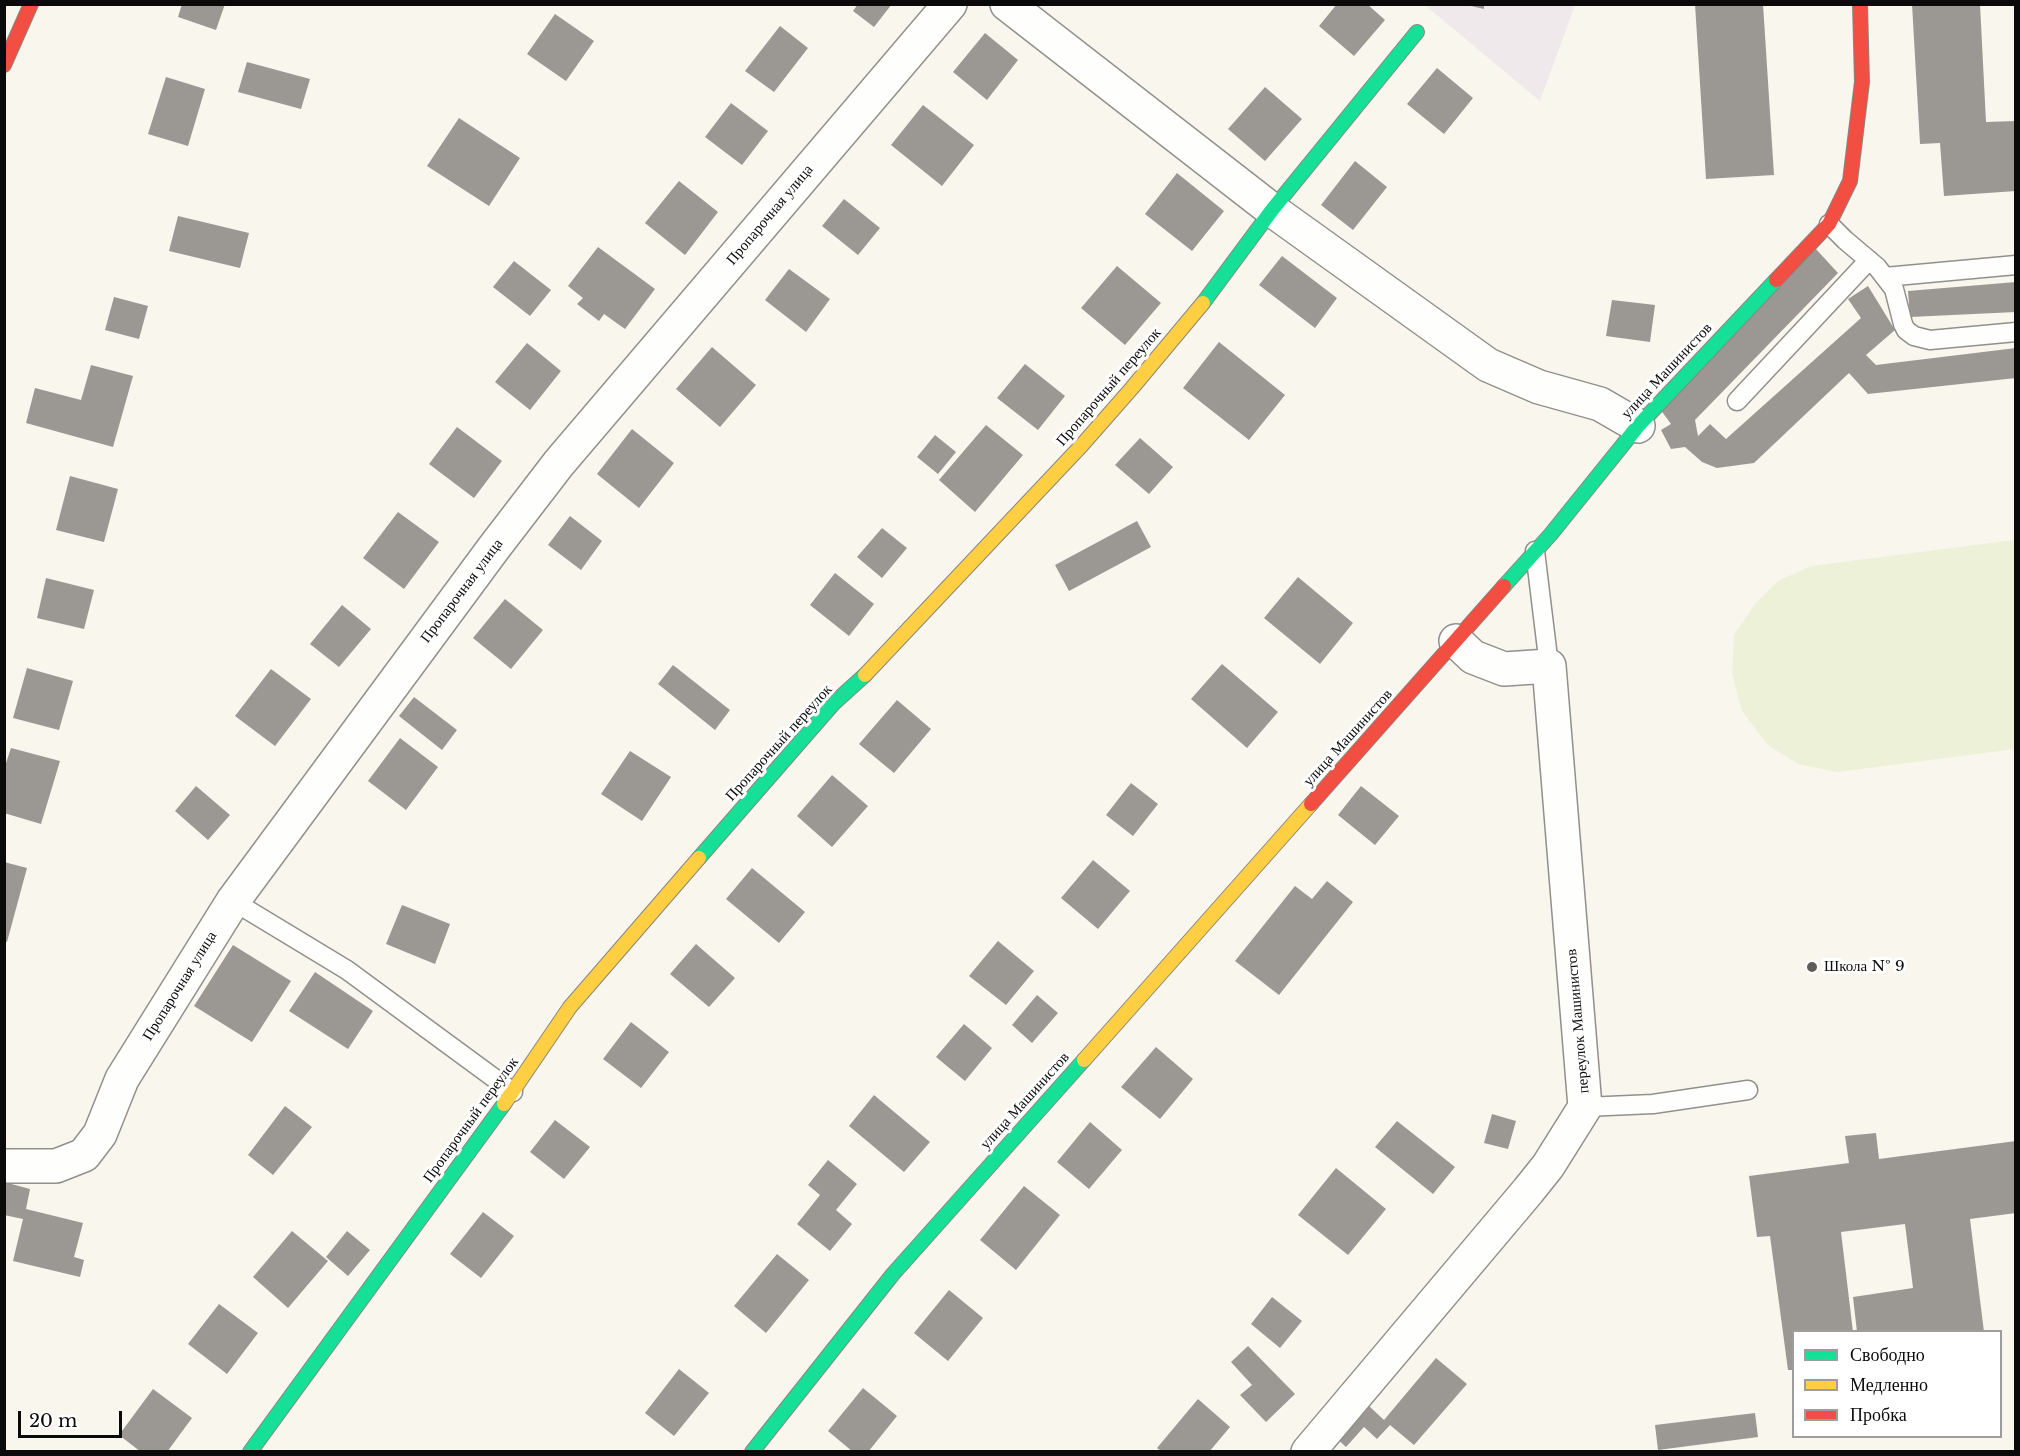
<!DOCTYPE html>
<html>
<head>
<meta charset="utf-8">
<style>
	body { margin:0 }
	#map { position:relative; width:2020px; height:1456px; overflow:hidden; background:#f9f6ed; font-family:"Libre Baskerville",serif }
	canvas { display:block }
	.frame { position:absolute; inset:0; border:6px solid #0a0a0a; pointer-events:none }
	.legend { position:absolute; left:1792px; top:1330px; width:210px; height:108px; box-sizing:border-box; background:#fff; border:2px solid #9d9d9d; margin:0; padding:8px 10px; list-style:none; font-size:18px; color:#0a0a0a }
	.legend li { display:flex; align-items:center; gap:12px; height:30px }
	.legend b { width:30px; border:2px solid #9d9d9d }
	.scale { position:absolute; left:18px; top:1411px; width:104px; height:27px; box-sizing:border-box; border:3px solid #0a0a0a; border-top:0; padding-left:8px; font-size:18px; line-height:21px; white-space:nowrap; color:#0a0a0a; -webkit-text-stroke:4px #fff; paint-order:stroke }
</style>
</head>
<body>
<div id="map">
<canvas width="2020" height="1456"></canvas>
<div class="frame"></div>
<ul class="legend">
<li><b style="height:8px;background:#16e098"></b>Свободно</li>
<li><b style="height:8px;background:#ffcf43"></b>Медленно</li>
<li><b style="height:8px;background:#f24e42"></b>Пробка</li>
</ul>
<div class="scale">20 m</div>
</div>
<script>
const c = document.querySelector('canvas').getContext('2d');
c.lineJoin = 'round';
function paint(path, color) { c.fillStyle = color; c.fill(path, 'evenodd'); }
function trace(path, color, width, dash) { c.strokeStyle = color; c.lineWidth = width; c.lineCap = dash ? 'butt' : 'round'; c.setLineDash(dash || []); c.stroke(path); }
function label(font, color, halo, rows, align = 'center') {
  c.font = font + ' "Libre Baskerville",serif'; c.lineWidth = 6; c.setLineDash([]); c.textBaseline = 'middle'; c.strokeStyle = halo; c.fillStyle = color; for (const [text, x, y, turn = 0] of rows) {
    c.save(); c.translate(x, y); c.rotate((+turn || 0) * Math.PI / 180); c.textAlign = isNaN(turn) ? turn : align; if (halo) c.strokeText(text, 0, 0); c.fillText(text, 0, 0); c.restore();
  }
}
paint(new Path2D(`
	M1425,5H1575L1540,101Z`), '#efe9eb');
paint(new Path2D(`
	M2015,540V749L1837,772L1798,764L1768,745L1742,711L1732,673L1734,635L1755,604L1778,581L1811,566Z`), '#ecf1d8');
paint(new Path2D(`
	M182,4H225L216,30L178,17Z
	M858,4H892L874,27L853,11Z
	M1337,4H1367L1385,20L1354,56L1319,26Z
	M1463,4H1484V9Z
	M1695,4H1763L1774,175L1706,179Z
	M1912,4H1980L1986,122L2016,121V191L1944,196L1940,143L1920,144Z
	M555,14L594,41L566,81L527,54Z
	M780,26L808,48L774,92L745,71Z
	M985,33L1018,60L987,100L953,72Z
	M247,62L310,79L301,109L238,92Z
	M1437,68L1473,98L1444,134L1407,104Z
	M166,77L205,89L188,146L148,134Z
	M1265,87L1302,119L1265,161L1228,129Z
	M731,103L768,131L742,165L705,137Z
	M923,105L974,145L942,186L891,145Z
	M459,118L520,158L489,206L427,166Z
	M1355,161L1387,187L1353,230L1321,205Z
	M1177,173L1224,211L1192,251L1145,214Z
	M679,181L718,212L685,255L645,223Z
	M844,199L880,228L858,255L822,226Z
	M178,216L249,233L240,268L169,251Z
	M598,247L655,289L625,329L604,314L599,321L577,304L583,298L568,286Z
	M1815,248L1838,273L1695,420L1698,436L1710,424L1726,439L1861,318L1848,299L1868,286L1895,330L1866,355L1876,365L2016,348V378L1868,394L1849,373L1754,463L1717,468L1702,462L1685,447L1671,449L1661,430L1671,424L1660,409Z
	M1282,256L1337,298L1315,328L1259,285Z
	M514,261L551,290L530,316L493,287Z
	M1117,266L1161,303L1125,345L1081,308Z
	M789,269L830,299L806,332L765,300Z
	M2016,282V312L1910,317L1908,291Z
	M114,297L148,306L139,339L105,330Z
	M1612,300L1655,305L1650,342L1606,336Z
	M1219,342L1285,395L1249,440L1183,388Z
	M527,343L561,371L530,410L495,382Z
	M712,347L756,385L720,427L676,389Z
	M1025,364L1065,396L1038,430L997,398Z
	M91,365L133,376L113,447L26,423L35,388L81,400Z
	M986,425L1023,455L975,512L939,480Z
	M457,427L502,461L474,498L429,464Z
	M632,429L674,463L639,508L597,474Z
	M935,435L956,452L938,474L917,457Z
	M1140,438L1173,467L1149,494L1115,465Z
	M70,476L118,489L104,542L56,530Z
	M398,512L439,542L404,589L363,558Z
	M570,516L602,541L581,570L548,545Z
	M1137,521L1151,547L1069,591L1055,565Z
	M882,528L907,548L882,578L857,557Z
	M835,573L874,604L849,636L810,605Z
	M1298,577L1353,623L1320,664L1264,618Z
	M46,578L94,590L84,629L37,618Z
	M505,599L543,630L511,669L473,638Z
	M342,605L371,629L339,667L310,644Z
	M1222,664L1278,712L1247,748L1191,699Z
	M673,665L730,710L715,730L658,684Z
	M27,668L73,681L59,730L13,718Z
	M271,669L311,699L275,746L235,716Z
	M414,697L457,730L442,750L399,716Z
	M897,700L931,729L894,773L859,744Z
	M400,738L438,767L406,810L368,781Z
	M11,748L60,761L41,824L4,813V769Z
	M630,751L671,777L642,821L601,794Z
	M832,775L868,806L832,847L797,816Z
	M1131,783L1158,804L1133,836L1106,815Z
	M196,786L230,815L208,840L175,811Z
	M1361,786L1399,816L1375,845L1338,815Z
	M1093,860L1130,891L1098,929L1061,898Z
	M4,862L27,868L7,942L4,941Z
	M752,868L805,912L779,943L726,899Z
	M1327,881L1353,902L1279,995L1235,961L1295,886L1312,899Z
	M402,905L450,924L435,964L386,944Z
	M998,941L1034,971L1006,1005L969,976Z
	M696,944L735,978L709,1007L670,974Z
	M233,945L291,981L252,1042L194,1006Z
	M315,972L373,1011L348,1049L289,1011Z
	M1037,995L1058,1013L1032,1043L1012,1025Z
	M631,1022L669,1052L641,1088L603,1059Z
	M964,1024L992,1048L965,1081L936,1057Z
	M1156,1047L1193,1079L1160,1119L1121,1087Z
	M874,1095L930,1142L904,1172L849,1126Z
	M285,1106L312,1127L273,1175L248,1155Z
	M1492,1114L1516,1121L1508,1149L1484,1143Z
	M555,1120L590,1147L564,1179L530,1152Z
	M1397,1121L1455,1167L1433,1194L1375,1147Z
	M1090,1122L1122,1150L1089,1189L1057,1162Z
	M1876,1133L1879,1159L2016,1141V1213L1970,1219L1984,1332H1857L1853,1297L1913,1288L1905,1224L1841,1232L1853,1332H1794V1370H1788L1770,1236L1757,1237L1749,1176L1849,1163L1845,1136Z
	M828,1160L857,1184L836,1210L852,1224L830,1251L797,1224L820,1195L808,1185Z
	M1336,1168L1386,1209L1348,1255L1298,1215Z
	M4,1182L30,1189L26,1209L83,1223L74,1257L84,1260L80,1277L13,1261L23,1219L4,1215Z
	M1024,1186L1060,1215L1016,1270L980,1240Z
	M483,1212L514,1236L481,1278L450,1254Z
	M292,1231L328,1261L288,1308L253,1277Z
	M347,1231L370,1250L348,1276L326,1257Z
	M777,1254L809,1280L766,1333L734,1306Z
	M949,1290L983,1318L948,1361L914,1333Z
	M1272,1297L1302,1321L1280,1348L1251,1324Z
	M219,1304L258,1333L227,1374L188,1344Z
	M1248,1346L1295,1394L1266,1422L1240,1395L1252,1385L1231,1362Z
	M1436,1358L1467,1384L1414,1445L1390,1425L1377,1439L1364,1427L1346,1447L1332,1434L1355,1422L1369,1406L1384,1420Z
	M679,1369L709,1393L674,1436L645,1413Z
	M863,1388L897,1416L868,1452H853L828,1431Z
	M153,1389L192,1418L167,1452H141L119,1435Z
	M1198,1399L1230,1427L1209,1452H1162L1157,1448Z
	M1755,1413L1758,1437L1658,1450L1655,1425Z`), '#9b9894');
const lane = new Path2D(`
	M1829,224L1845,240L1877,267L1894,289L1903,324L1906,330L1914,336L1930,340L2016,332
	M1885,277L2016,265
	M1737,401L1869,260
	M1535,551L1549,666
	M233,901L347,970L513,1092
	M1585,1107L1653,1104L1748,1090`);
const street = new Path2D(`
	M1007,4L1272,210L1488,365L1539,387L1600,404L1638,426
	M4,1166H56L84,1155L100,1134L122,1079L233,901L493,549L559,463L950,4
	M1308,1452L1528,1191L1548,1166L1585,1107L1549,666L1504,669L1473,657L1456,641`);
const fast = new Path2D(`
	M1203,303L1272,210L1417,32
	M1504,586L1551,534L1638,426L1776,280
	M699,858L834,703L865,675
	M250,1452L504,1104
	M752,1452L893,1274L1084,1060`);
const slow = new Path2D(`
	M865,675L1082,445L1132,388L1203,303
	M1084,1060L1311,804
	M504,1104L570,1007L699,858`);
const jam = new Path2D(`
	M4,65L31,4
	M1776,280L1829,224L1850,181L1862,82L1860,4
	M1311,804L1504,586`);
trace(lane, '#92908c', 21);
trace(street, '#92908c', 36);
trace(fast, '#888783', 16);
trace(slow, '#888783', 16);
trace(jam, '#888783', 16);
trace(lane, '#fefefc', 18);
trace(street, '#fefefc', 33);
trace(fast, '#16e098', 14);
trace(slow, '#ffcf43', 14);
trace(jam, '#f24e42', 14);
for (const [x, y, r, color] of [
	[1812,967,6,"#5e5d59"]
]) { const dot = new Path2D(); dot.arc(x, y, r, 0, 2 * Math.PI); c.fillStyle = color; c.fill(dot); trace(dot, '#fff', 2); }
label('15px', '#0a0a0a', '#fff', [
	["Пропарочная улица",770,215,-50],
	["улица Машинистов",1667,371,-47],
	["Пропарочный переулок",1109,387,-49],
	["Пропарочная улица",462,591,-53],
	["улица Машинистов",1348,738,-48],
	["Пропарочный переулок",779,743,-48],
	["Пропарочная улица",180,986,-58],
	["переулок Машинистов",1578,1021,-95],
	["улица Машинистов",1025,1101,-48],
	["Пропарочный переулок",471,1120,-54]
]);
label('15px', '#0a0a0a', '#fff', [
	["Школа № 9",1824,967]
], 'left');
</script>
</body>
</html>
